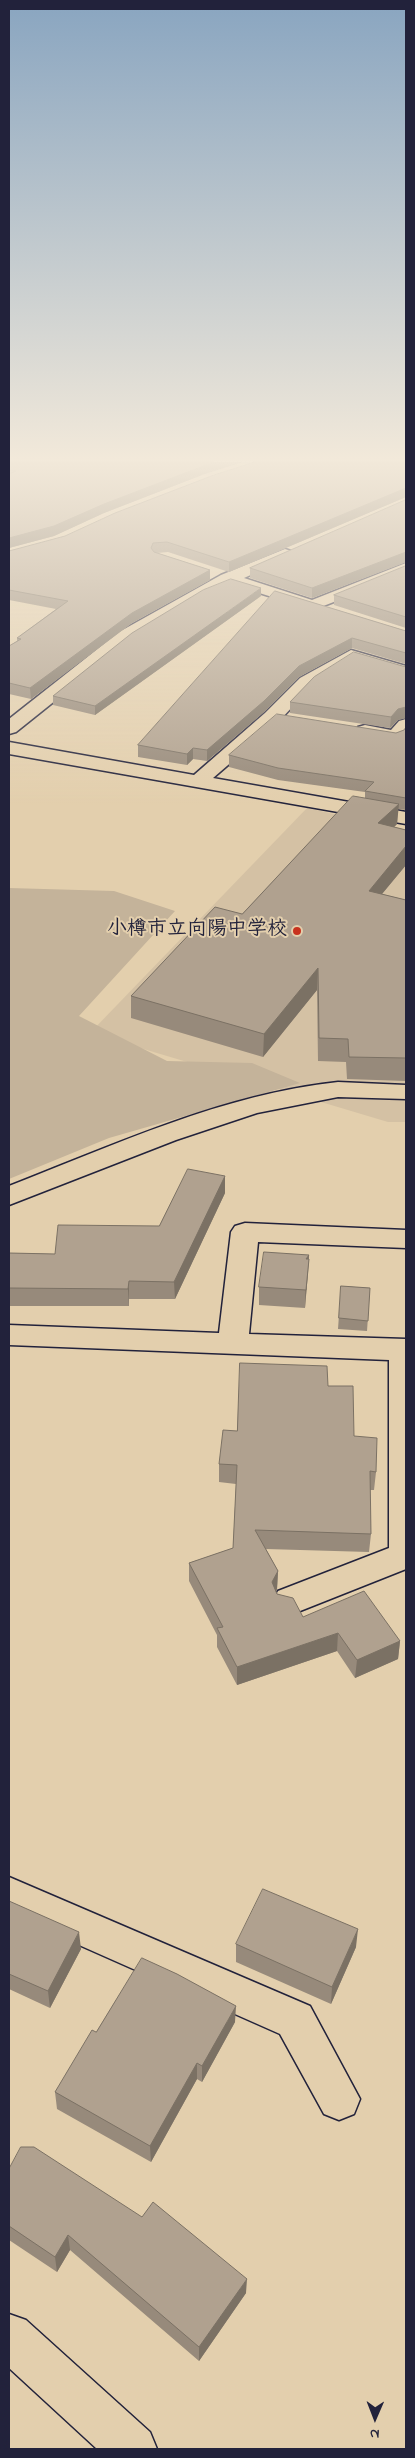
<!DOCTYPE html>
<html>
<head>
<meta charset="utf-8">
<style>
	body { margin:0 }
	#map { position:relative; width:415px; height:2458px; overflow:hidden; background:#e3cfad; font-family:"Indie Flower",sans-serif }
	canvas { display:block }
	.frame { position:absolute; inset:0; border:10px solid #22223b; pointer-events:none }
	.north { position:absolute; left:350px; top:2393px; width:50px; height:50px; -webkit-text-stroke:4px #e3cfad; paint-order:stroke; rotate:181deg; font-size:14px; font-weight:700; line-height:20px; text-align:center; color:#22223b }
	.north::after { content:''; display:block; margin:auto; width:18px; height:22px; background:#22223b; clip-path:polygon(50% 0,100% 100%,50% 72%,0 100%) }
</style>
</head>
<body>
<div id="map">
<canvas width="415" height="2458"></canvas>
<div class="frame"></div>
<div class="north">N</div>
</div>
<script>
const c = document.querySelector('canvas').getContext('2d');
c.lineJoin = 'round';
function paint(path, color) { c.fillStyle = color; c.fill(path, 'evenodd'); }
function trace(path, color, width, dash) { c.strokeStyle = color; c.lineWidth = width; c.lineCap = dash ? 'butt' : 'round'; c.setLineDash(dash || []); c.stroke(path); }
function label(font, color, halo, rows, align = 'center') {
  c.font = font + ' "Indie Flower","Klee One",sans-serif'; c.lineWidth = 4; c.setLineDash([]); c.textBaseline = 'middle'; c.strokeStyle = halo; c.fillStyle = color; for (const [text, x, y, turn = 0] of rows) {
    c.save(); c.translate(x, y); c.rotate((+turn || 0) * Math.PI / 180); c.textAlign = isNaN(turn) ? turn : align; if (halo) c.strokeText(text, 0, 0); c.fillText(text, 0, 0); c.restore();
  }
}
paint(new Path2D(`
	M307,808L406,830V1122H388L90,1033Z`), '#d4c1a4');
paint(new Path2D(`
	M9,888L114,891L175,911L79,1016L167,1061L252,1063L300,1083L109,1138L9,1179Z`), '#c4b39a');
const minor = new Path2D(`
	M285,549L291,551L293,554L291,557L244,578L312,600L406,563V574L313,610L231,584L202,597L131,640L16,732L9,734V719L119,632L221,575Z
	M351,650L406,666V677L353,661L312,686L279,721L213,778L406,812V824L9,754V742L194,775L265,713L300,678Z
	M406,719V735C395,747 372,738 358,735L356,731L358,727L365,725L391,730L399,721Z
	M338,1082L406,1085V1099L338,1097L257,1113L176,1140L9,1205V1186C114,1145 224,1094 338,1082Z
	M245,1223L406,1230V1248L258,1242L249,1334L406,1339V1569L290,1615L278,1611L273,1601L278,1591L389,1548V1360L9,1345V1325L219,1333L231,1232L235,1226Z
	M9,1877L310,2006L360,2099L354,2114L339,2120L324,2114L280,2034L9,1914Z
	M9,2314L26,2320L150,2432L157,2449H97L9,2368Z`);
trace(minor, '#22223b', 3);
paint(minor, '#e3cfad');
paint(new Path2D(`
	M9,462L202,475L104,513L54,536L9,548Z
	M406,462V497L229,572L168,552L157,553L210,570V580L132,623L31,699L9,694V646L17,641V638L56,609L9,600V551Z
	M406,500V562L312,598L250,578V568Z
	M406,566V628L334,605V595Z
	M275,591L406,631V664L352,648L299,677L264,712L207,761L193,759L187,765L138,757V745Z
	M261,596L95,715L53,705V696Z
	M406,667V718L398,720L390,728L290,713V702Z
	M406,727V810L398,809L397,824L394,827L406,830V865L382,894L406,900V1081L347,1079L346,1062L318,1061L317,990L263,1057L131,1018V996L242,914L365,798V792L278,780L229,767V755L396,733L404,730Z
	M225,1176V1193L175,1299H129V1306H9V1253L55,1254L159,1226Z
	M309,1255L305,1308L259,1305V1287Z
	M341,1286L370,1288L367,1331L338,1329Z
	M328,1386L354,1436L376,1472L374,1490H370L371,1534L369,1552L266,1549L278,1571L277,1589L276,1591L277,1594L303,1617L400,1641L398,1659L355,1678L337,1651L237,1685L217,1647V1635L189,1581V1563L233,1548L236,1484L219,1482V1464L237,1431Z
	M9,1901L81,1949L50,2008L9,1989Z
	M236,1944L356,1947L331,2004L236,1962Z
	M235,2022L202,2082L197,2079L151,2162L57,2109L55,2092L96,2032Z
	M9,2169L246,2293L199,2361L70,2250L57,2272L9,2240Z`), '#978a7b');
paint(new Path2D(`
	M214,462H243L202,475L104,513L54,536L9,548V538L104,504Z
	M406,488V497L229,572V562Z
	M406,552V562L312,598V588Z
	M210,570V580L132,623L31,699L30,688L132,613Z
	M261,588V596L95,715V706Z
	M352,638V648L299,677L264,712L207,761V750L299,666Z
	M406,707V718L398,720L390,728L391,717L398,709Z
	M193,748V759L187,765V754Z
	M399,804L397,824L377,844L378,823Z
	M406,846V865L367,912L369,891Z
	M318,968L317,990L263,1057L264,1034Z
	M225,1176V1193L175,1299L174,1282Z
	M309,1255L308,1273L305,1308L306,1259Z
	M129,1281V1306L128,1289Z
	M278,1571L277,1589L271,1600L272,1582Z
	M338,1633L337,1651L237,1685V1667Z
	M400,1641L398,1659L355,1678L357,1660Z
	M358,1929L356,1947L331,2004L332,1987Z
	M79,1932L81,1949L50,2008L48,1991Z
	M236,2006L235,2022L202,2082V2066Z
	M197,2063V2079L151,2162L150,2146Z
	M68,2235L70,2250L57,2272L55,2257Z
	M247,2279L246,2293L199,2361V2347Z`), '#7b7164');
const building = new Path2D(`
	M9,462H214L104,504L54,526L9,538V474L16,471L9,470Z
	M255,462H406V488L229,562L167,542L153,543L151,548L154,552L210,570L132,613L30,688L9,683V646L21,639L17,638L68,601L9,590V551L65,536L115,513L214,475Z
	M406,500V552L312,588L250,568Z
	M406,566V617L334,595Z
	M231,579L261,588L95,706L53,696L132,633L203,590Z
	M275,591L406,631V653L352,638L299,666L264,701L207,750L193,748L187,754L138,745Z
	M354,652L406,667V707L398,709L391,717L290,702L314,677Z
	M277,714L396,733L404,730L406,727V798L365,791L374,782L278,768L229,755Z
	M353,796L399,804L378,823L406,830V846L369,891L406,900V1058L349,1057L348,1039L319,1038L318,968L264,1034L131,996L215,907L242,914Z
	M188,1169L225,1176L174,1282L129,1281L128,1289L9,1288V1253L55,1254L58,1225L159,1226Z
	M264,1252L309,1255L306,1259H309L306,1290L259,1287Z
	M341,1286L370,1288L368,1321L339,1318Z
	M240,1363L327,1366L328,1386H353L354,1436L377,1438L376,1472L370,1471L371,1534L255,1530L278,1571L272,1582L277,1594L293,1598L303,1617L364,1591L400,1641L357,1660L338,1633L237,1667L217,1628L223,1627L189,1563L233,1548L237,1465L219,1464L223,1430L237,1431Z
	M263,1889L358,1929L332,1987L236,1944Z
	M9,1901L79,1932L48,1991L9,1974Z
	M142,1958L177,1974L236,2006L202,2066L197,2063L150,2146L55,2092L92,2030L96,2032Z
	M21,2147H34L142,2217L153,2202L247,2279L199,2347L68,2235L55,2257L9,2226V2169Z`);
paint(building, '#b0a18f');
trace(building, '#7b7164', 1);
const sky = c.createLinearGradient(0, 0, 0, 806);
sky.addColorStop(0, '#89a5c0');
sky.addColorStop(0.57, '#f2e9da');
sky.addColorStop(1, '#f2e9da00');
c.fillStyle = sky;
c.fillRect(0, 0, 415, 806);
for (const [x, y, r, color] of [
	[297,931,5,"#c8321e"]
]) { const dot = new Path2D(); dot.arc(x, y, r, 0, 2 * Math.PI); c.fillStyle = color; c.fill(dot); trace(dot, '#e3cfad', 2); }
label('bold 20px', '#22223b', '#e3cfad', [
	["小樽市立向陽中学校",287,931]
], 'right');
</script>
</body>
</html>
